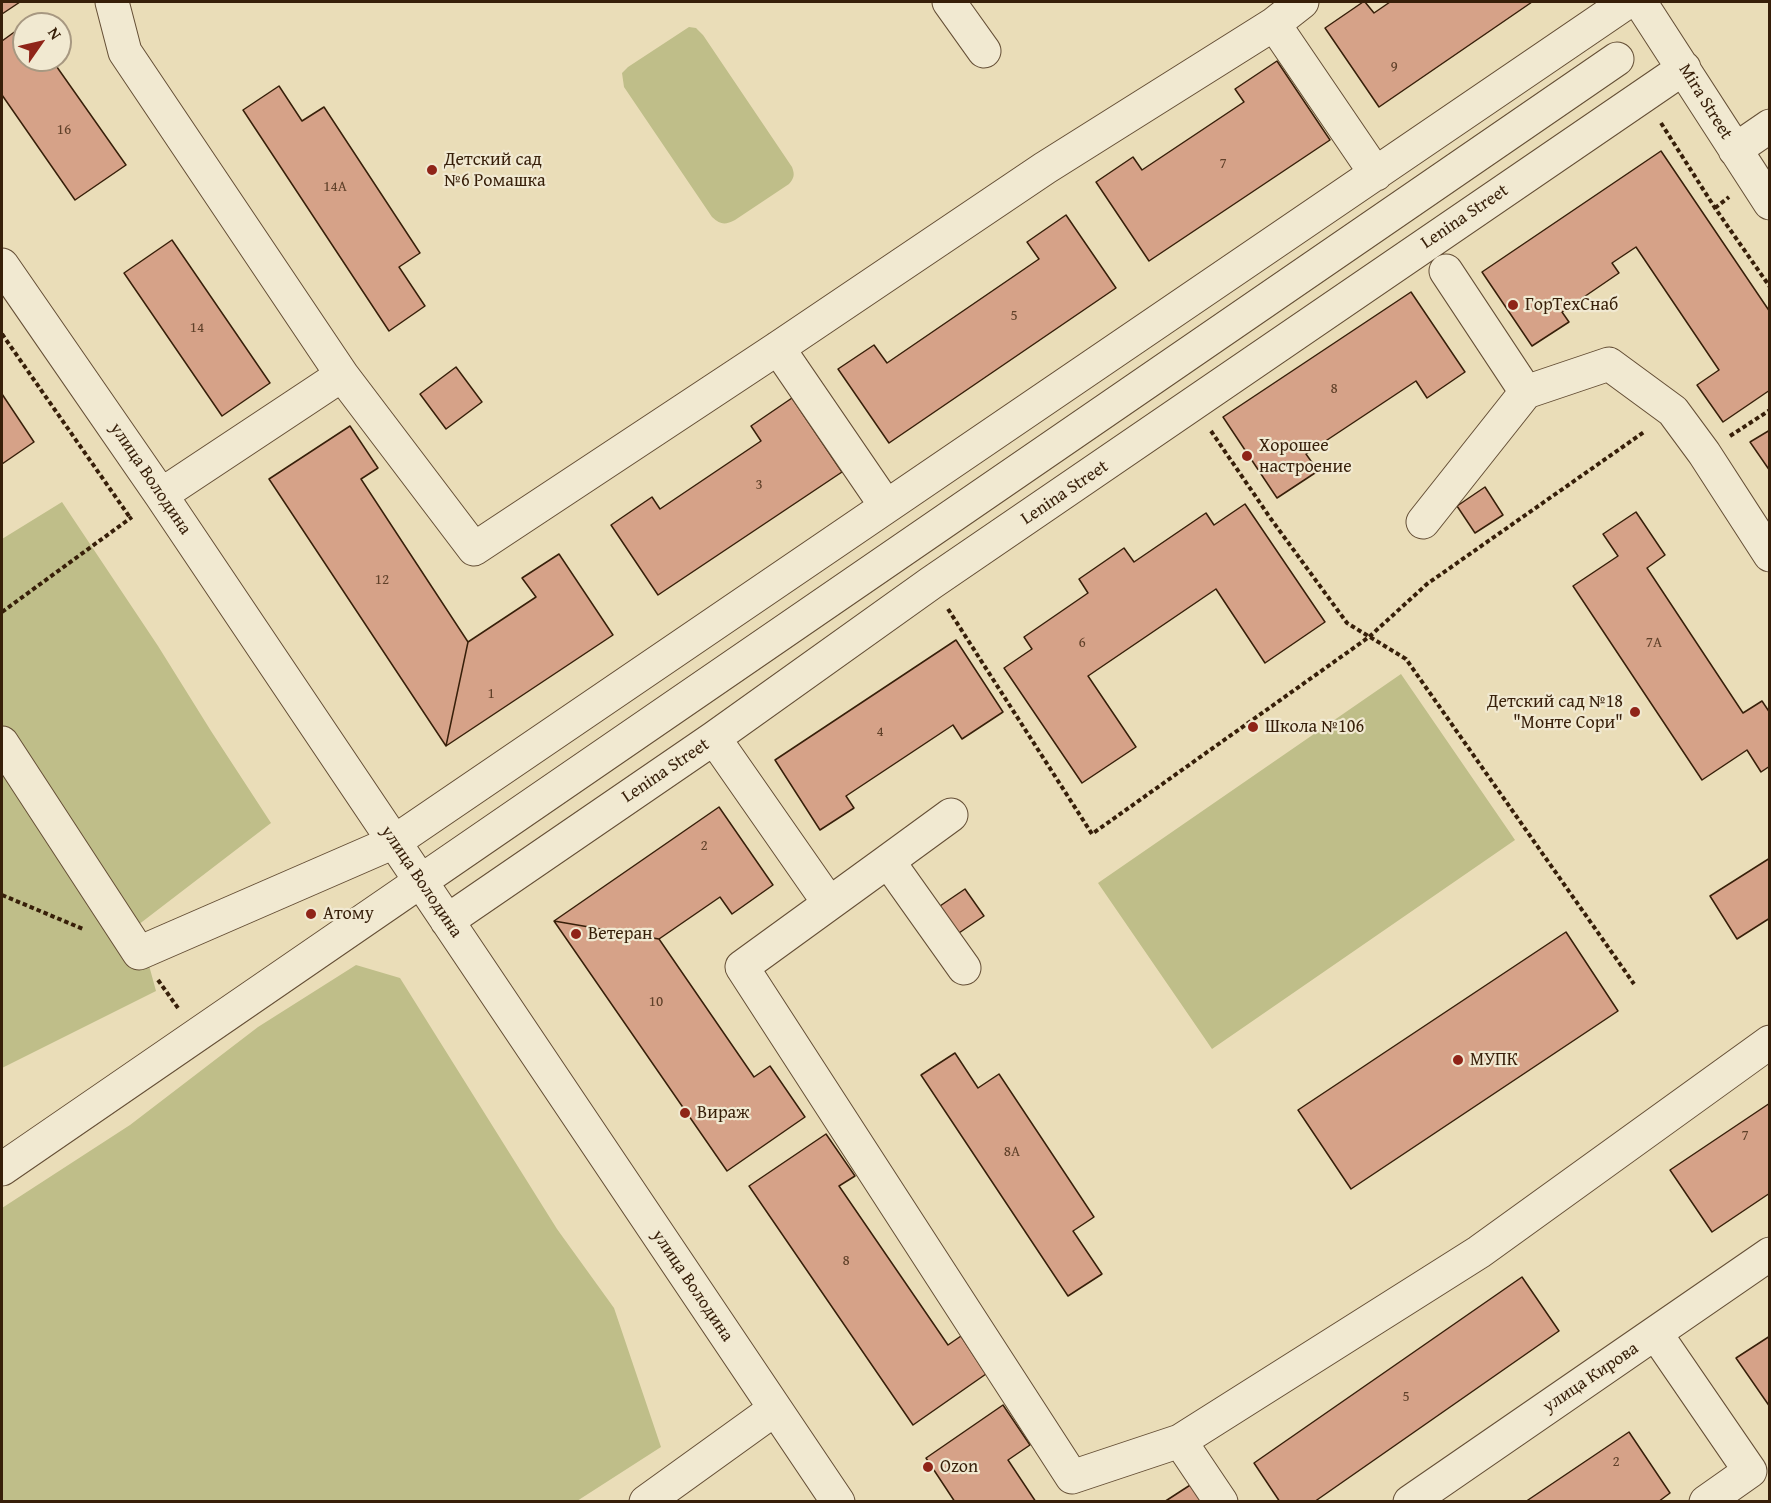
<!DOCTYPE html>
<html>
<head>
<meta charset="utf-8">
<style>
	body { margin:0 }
	#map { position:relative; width:1771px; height:1503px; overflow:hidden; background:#eaddb8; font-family:"Gentium Book Plus",serif }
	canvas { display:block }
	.frame { position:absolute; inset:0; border:3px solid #371f09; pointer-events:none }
	.north { position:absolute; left:12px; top:12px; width:60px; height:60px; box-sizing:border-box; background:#f1e9d1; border:2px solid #a79881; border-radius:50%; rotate:56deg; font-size:16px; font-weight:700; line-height:24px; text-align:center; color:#371f09 }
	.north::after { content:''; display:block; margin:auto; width:21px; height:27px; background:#8f2418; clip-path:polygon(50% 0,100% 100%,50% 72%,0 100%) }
</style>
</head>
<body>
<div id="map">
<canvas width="1771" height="1503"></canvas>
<div class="frame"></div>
<div class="north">N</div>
</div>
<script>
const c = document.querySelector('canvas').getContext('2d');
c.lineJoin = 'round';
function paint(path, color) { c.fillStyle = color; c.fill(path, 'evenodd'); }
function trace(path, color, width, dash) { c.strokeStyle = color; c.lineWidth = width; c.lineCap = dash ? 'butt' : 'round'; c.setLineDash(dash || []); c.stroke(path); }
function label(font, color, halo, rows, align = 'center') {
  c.font = font + ' "Gentium Book Plus",serif'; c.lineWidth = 4.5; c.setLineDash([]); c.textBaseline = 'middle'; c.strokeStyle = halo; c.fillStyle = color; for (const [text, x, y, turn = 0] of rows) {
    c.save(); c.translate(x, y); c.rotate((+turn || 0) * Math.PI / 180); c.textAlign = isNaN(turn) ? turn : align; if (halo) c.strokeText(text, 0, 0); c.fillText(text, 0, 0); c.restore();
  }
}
paint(new Path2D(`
	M689,27L696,28L703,35L792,167C795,175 794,178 789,184L735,220C725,225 721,225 712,217L624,87L622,73L628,67Z
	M62,502L158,646L211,731L271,823L138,925L156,991L2,1068V539Z
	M1401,674L1515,840L1212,1049L1098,883Z
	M356,965L400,978L557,1229L614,1308L661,1447L577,1501H2V1208L130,1125L258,1027Z`), '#bfbe89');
const building = new Path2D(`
	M2,2H20L2,14Z
	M1363,2H1365L1374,13L1390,2H1532L1379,107L1325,28Z
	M24,25V60H52L126,165L75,200L2,95V41Z
	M1277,61L1330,140L1149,261L1096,182L1133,157L1142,170L1244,102L1235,89Z
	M279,86L302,121L324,107L420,253L399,267L425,306L389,331L243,110Z
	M1661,151L1770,312V390L1723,422L1697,385L1719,370L1636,247L1612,263L1619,273L1562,312L1569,322L1532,346L1482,272Z
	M1066,215L1116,288L889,443L838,369L874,345L887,363L1039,259L1027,242Z
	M172,240L270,383L222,416L124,273Z
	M1411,292L1465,372L1427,398L1416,381L1306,454L1318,471L1277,498L1223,417Z
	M456,367L482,402L446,429L420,394Z
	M2,394L34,442L2,464Z
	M792,398L842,472L658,595L611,525L652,497L660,509L761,441L751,426Z
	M350,426L378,468L361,479L468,642L446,746L269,479Z
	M1770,430V471L1750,442Z
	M1485,487L1503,515L1475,533L1457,506Z
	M1245,504L1325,622L1265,663L1216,589L1088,676L1136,747L1082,783L1004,668L1032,649L1024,637L1088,593L1079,579L1124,548L1134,562L1206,513L1214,525Z
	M1636,512L1665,555L1647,568L1743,713L1762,701L1770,713V766L1761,772L1747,750L1702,780L1573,586L1618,556L1603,534Z
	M559,554L613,635L446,746L468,642L536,597L522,578Z
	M956,640L1003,712L962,739L953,725L846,796L854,808L820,830L775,760Z
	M719,807L773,885L732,914L720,897L659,939L554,921Z
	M1770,858V918L1737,939L1710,896Z
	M965,889L984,916L956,935L937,908Z
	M554,921L659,939L754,1077L770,1066L805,1117L727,1171Z
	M1566,932L1618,1011L1351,1189L1298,1110Z
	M955,1053L978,1088L999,1074L1094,1217L1073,1231L1102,1274L1068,1296L921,1075Z
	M1770,1103V1193L1712,1232L1670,1170Z
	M826,1134L855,1176L839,1186L948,1345L961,1336L986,1374L913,1425L749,1186Z
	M1522,1277L1559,1331L1314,1502H1280L1254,1463Z
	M1770,1336V1407L1736,1358Z
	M1003,1405L1030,1445L1008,1460L1036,1502H955L926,1458Z
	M1629,1432L1670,1493L1658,1502H1525Z
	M1198,1480L1211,1502H1164Z`);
paint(building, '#d6a288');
trace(building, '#371f09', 1.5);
const minor = new Path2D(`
	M112,2L125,52L342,375L161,495
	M949,2L984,51
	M1302,2L1274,24L1376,174
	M1640,2L1770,203
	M1735,150L1770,126
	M2,265L161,495L838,1502
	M1446,271L1526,392
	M778,348L886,506
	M342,375L474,549L778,348L1045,168L1274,24
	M1423,522L1526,392L1609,364L1673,411L1704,453L1770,555
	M714,738L829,903
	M2,743L139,953L394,842L1627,2
	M951,815L888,861L964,968
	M888,861L742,967L1072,1477L1180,1441L1479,1252L1770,1042
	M447,921L714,738L931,583L1684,68
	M2,1169L1617,59
	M1656,1334L1750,1471L1706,1502
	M1180,1441L1221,1502
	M646,1502L775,1409
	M1410,1502L1770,1254`);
trace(minor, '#644e35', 35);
trace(new Path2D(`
	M1661,123L1715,208L1770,287
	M1715,208L1729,197
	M2,334L131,519
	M1211,431L1271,519L1347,623L1406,659L1634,984
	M1730,436L1770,410
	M948,609L1092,834L1369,637L1427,584L1644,432
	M2,612L132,517
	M2,895L83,929
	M158,980L178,1008`), '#371f09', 4, [4.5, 3]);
trace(minor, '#f1e9d1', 33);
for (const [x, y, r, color] of [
	[432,170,6,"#8f2418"],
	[1513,305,6,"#8f2418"],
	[1247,456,6,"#8f2418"],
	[1635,712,6,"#8f2418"],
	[1253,727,6,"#8f2418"],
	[311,914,6,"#8f2418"],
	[576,934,6,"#8f2418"],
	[1458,1060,6,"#8f2418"],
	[685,1113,6,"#8f2418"],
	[928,1467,6,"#8f2418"]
]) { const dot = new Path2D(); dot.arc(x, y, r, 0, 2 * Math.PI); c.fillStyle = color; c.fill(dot); trace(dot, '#f1e9d1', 2); }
label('15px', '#5f4029', null, [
	["9",1394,67],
	["16",64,130],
	["7",1223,164],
	["14А",335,187],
	["5",1014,316],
	["14",197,328],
	["8",1334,389],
	["3",759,485],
	["12",382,580],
	["6",1082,643],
	["7А",1654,643],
	["1",491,694],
	["4",880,732],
	["2",704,846],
	["10",656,1002],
	["7",1745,1136],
	["8А",1012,1152],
	["8",846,1261],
	["5",1406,1397],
	["2",1616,1462]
]);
label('18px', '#371f09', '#f1e9d1', [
	["Mira Street",1705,102,58],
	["Lenina Street",1465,217,-34],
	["улица Володина",150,479,56],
	["Lenina Street",1065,493,-34],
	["Lenina Street",666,771,-34],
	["улица Володина",421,882,56],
	["улица Володина",692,1286,56],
	["улица Кирова",1591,1378,-34]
]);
label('18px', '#371f09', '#f1e9d1', [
	["Детский сад",444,160],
	["№6 Ромашка",444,181],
	["ГорТехСнаб",1525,305],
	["Хорошее",1259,446],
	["настроение",1259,467],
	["Детский сад №18",1623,702,"right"],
	["\"Монте Сори\"",1623,723,"right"],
	["Школа №106",1265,727],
	["Атому",323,914],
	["Ветеран",588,934],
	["МУПК",1470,1060],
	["Вираж",697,1113],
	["Ozon",940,1467]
], 'left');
</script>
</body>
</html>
